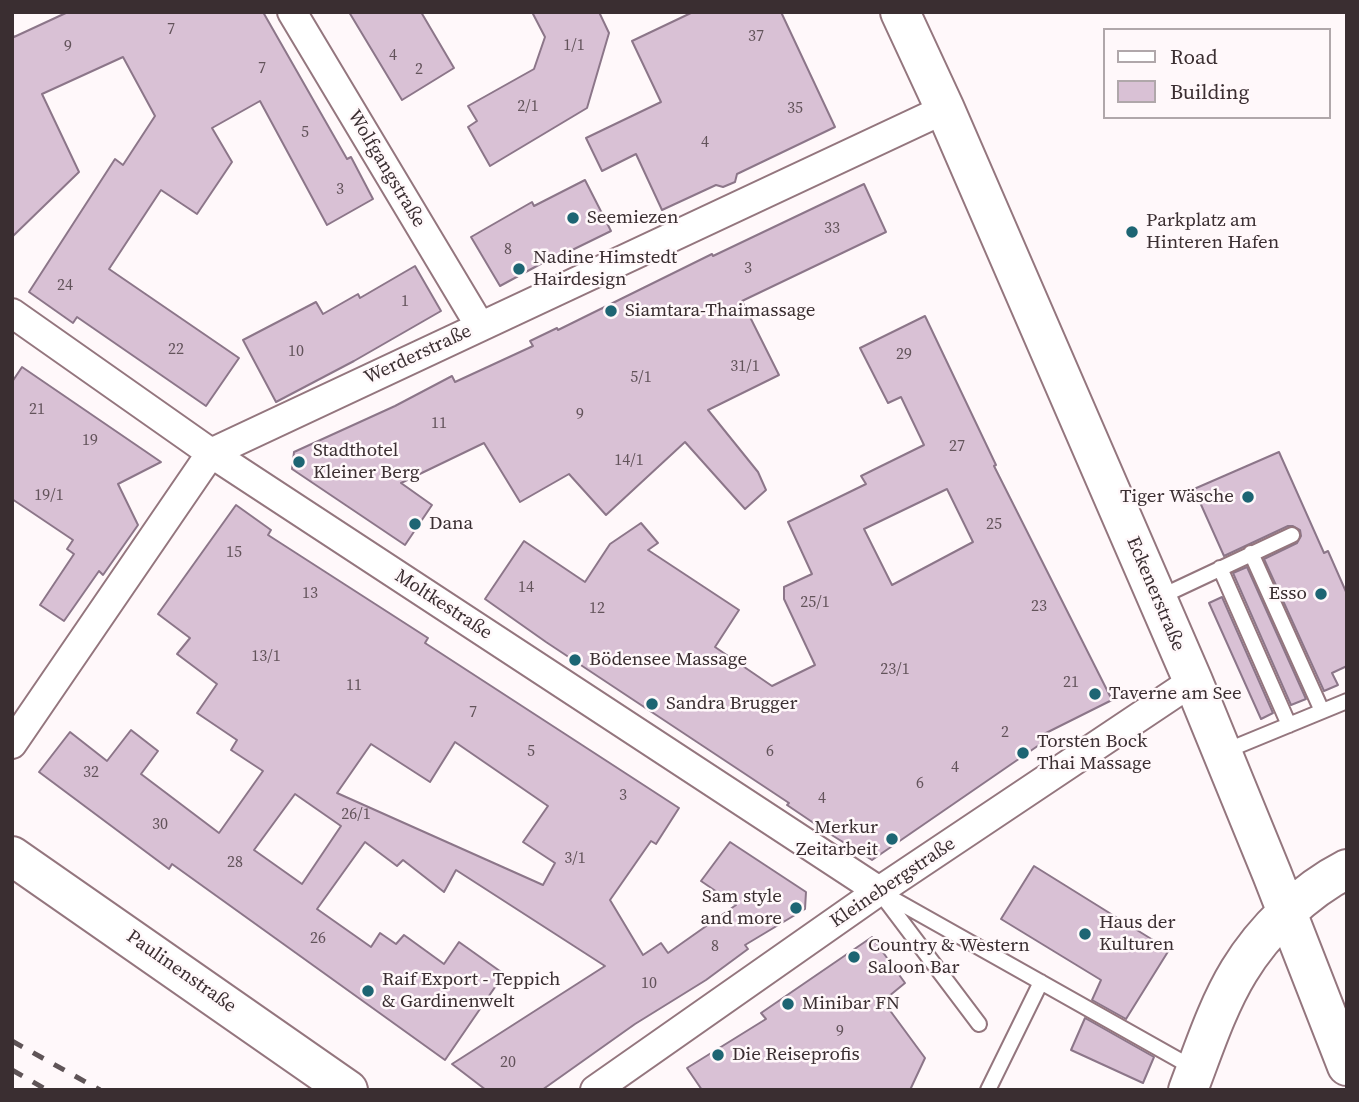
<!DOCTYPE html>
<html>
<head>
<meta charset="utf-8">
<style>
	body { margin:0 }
	#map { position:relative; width:1359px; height:1102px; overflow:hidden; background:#fff8fa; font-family:"Source Serif 4",serif }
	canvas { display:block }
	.frame { position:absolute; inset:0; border:14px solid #3a2e31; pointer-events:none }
	.legend { position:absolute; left:1103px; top:28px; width:228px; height:91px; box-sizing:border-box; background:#fff8fa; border:2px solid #b0a7aa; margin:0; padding:9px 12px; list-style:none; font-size:21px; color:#3a2e31 }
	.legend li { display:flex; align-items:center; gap:14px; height:35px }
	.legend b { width:35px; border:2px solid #b0a7aa }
</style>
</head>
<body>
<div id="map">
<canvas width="1359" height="1102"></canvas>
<div class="frame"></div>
<ul class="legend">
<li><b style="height:9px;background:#fff"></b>Road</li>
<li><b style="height:19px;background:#d9c1d5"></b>Building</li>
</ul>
</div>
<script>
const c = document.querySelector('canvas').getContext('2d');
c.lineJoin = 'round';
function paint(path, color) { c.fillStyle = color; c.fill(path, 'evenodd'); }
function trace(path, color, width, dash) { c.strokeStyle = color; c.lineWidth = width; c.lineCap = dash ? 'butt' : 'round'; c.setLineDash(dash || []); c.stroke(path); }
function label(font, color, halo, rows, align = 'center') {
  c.font = font + ' "Source Serif 4",serif'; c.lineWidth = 5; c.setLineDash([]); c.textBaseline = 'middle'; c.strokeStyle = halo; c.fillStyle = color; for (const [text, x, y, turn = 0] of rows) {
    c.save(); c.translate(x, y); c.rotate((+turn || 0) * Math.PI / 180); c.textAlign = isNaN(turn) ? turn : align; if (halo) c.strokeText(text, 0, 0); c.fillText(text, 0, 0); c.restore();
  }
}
const building = new Path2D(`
	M68,12H263L347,159L351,157L373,199L327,225L260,101L212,128L232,162L197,214L161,190L109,269L239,358L206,406L77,317L73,323L29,292L115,159L123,165L155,116L123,57L42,94L79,172L12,237V33L14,37Z
	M349,12H421L454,68L402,100Z
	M532,12H599L609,33L587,108L490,166L468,127L477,121L468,106L534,69L545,37Z
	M693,12H781L835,127L737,174L735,182L723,187L716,185L662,210L636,154L602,171L586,138L661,102L632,41Z
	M585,180L611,231L560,256L559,254L500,286L471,237L532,202L534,206Z
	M864,184L886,232L742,301L779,375L708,410L758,472L766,490L745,509L685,442L606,515L569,474L520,502L484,443L401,483L432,505L405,545L292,469L294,452L395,406L452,376L455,382L533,346L530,341L557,328L558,330L712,254L713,256Z
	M415,266L441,311L354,361L276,402L243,340L316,302L323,314L358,294L360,298Z
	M925,316L996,465L994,466L1112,700L1038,737L1042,743L872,860L830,834L787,805L789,803L546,642L485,599L524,541L585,582L610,544L641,523L658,543L648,550L739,610L715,647L772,686L815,665L784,599V587L812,574L788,522L866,484L861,476L924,445L901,397L888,403L860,348ZM947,489L973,542L892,585L864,529Z
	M22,367L161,462L118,484L138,525L103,575L99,571L64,621L40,605L74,554L67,549L73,540L12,499V382Z
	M1279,452L1324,553L1328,551L1347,594V666L1332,673L1338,685L1324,691L1264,559L1297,543L1301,536L1300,530L1293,526H1288L1224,556L1194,489Z
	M236,505L271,530L268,535L428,638L425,643L679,808L656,844L651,841L610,900L643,955L661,943L668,953L736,905L701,881L730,842L806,892L805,909L745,945L748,949L706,980L635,1024L542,1090H486L452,1064L605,966L456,870L444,892L403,860L397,866L365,842L317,909L371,947L380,933L396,944L404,935L444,964L459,942L504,974L445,1060L172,864L169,869L39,772L70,732L107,761L131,730L158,751L141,774L219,833L263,771L231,750L237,740L197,713L217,684L177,654L190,638L158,614ZM455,742L548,806L523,842L555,863L543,885L337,793L371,744L430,782ZM295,794L341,826L302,884L254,850Z
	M1247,567L1306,699L1291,705L1233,573Z
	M1222,597L1273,713L1261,719L1209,603Z
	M1034,866L1169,950L1126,1019L1092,1000L1101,980L1001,919Z
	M872,937L905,983L883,1001L925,1058L910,1090H702L687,1068L766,1019L761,1013Z
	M1085,1018L1154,1057L1143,1083L1071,1050Z`);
paint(building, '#d9c1d5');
trace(building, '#8c7689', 2);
const lane = new Path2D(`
	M1251,553L1322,711
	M1220,568L1289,725
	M1160,597L1292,535
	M1223,752L1347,701
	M879,891L1195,1069
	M884,898L979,1024
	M988,1090L1041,982`);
const street = new Path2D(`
	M292,12L480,326
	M12,313L211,453L879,891
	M12,744L211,453L945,109
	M595,1090L879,891L1193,681`);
const secondary = new Path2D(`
	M900,12L945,109L1193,681L1272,874L1347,1066
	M1188,1090C1203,1051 1217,1007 1239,971C1264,930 1304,891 1347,869`);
const primary = new Path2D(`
	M12,856L348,1090`);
trace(lane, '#94767e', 18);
trace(street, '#94767e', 32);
trace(secondary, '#94767e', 42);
trace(primary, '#94767e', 42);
trace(lane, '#fff', 14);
trace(street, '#fff', 28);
trace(secondary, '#fff', 38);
trace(primary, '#fff', 38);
trace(new Path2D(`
	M12,1041L100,1090
	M12,1070L47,1090`), '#5f5457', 5, [12, 12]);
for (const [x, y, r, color] of [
	[573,218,7,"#1d6573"],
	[1132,232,7,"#1d6573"],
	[519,269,7,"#1d6573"],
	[611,311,7,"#1d6573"],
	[299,462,7,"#1d6573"],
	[1248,497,7,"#1d6573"],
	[415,524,7,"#1d6573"],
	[1321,594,7,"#1d6573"],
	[575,660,7,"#1d6573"],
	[1095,694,7,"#1d6573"],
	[652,704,7,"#1d6573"],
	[1023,753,7,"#1d6573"],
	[892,839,7,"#1d6573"],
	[796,908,7,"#1d6573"],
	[1085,934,7,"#1d6573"],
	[854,957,7,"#1d6573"],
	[368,991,7,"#1d6573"],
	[788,1004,7,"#1d6573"],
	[718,1055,7,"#1d6573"]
]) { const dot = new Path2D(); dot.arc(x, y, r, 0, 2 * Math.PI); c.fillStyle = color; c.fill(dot); trace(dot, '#fff8fa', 2.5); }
label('16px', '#62535a', null, [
	["7",171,30],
	["37",756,37],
	["1/1",574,46],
	["9",68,47],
	["4",393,56],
	["7",262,69],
	["2",419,70],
	["2/1",528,107],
	["35",795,109],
	["5",305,133],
	["4",705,143],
	["3",340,190],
	["33",832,229],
	["8",508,250],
	["3",748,269],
	["24",65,286],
	["1",405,302],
	["22",176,350],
	["10",296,352],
	["29",904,355],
	["31/1",745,367],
	["5/1",641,378],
	["21",37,410],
	["9",580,415],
	["11",439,424],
	["19",90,441],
	["27",957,447],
	["14/1",629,461],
	["19/1",49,496],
	["25",994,525],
	["15",234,553],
	["14",526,588],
	["13",310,594],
	["25/1",815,603],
	["23",1039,607],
	["12",597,609],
	["13/1",266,657],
	["23/1",895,670],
	["21",1071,683],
	["11",354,686],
	["7",473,713],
	["2",1005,733],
	["5",531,752],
	["6",770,752],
	["4",955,768],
	["32",91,773],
	["6",920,784],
	["3",623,796],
	["4",822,799],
	["26/1",356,815],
	["30",160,825],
	["3/1",575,859],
	["28",235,863],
	["26",318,939],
	["8",715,947],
	["10",649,984],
	["9",840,1032],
	["20",508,1063]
]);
label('19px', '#3a2e31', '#fff8fa', [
	["Wolfgangstraße",386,169,59],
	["Werderstraße",418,355,-25],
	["Eckenerstraße",1155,594,67],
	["Moltkestraße",443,605,33],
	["Kleinebergstraße",893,883,-34],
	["Paulinenstraße",181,972,35]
]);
label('19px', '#3a2e31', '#fff8fa', [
	["Seemiezen",587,218],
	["Parkplatz am",1146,221],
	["Hinteren Hafen",1146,243],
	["Nadine Himstedt",533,258],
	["Hairdesign",533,280],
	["Siamtara-Thaimassage",625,311],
	["Stadthotel",313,451],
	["Kleiner Berg",313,473],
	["Tiger Wäsche",1234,497,"right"],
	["Dana",429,524],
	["Esso",1307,594,"right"],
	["Bödensee Massage",589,660],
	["Taverne am See",1109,694],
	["Sandra Brugger",666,704],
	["Torsten Bock",1037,742],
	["Thai Massage",1037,764],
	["Merkur",878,828,"right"],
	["Zeitarbeit",878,850,"right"],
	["Sam style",782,897,"right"],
	["and more",782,919,"right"],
	["Haus der",1099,923],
	["Kulturen",1099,945],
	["Country & Western",868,946],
	["Saloon Bar",868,968],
	["Raif Export - Teppich",382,980],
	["& Gardinenwelt",382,1002],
	["Minibar FN",802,1004],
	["Die Reiseprofis",732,1055]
], 'left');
</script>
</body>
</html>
